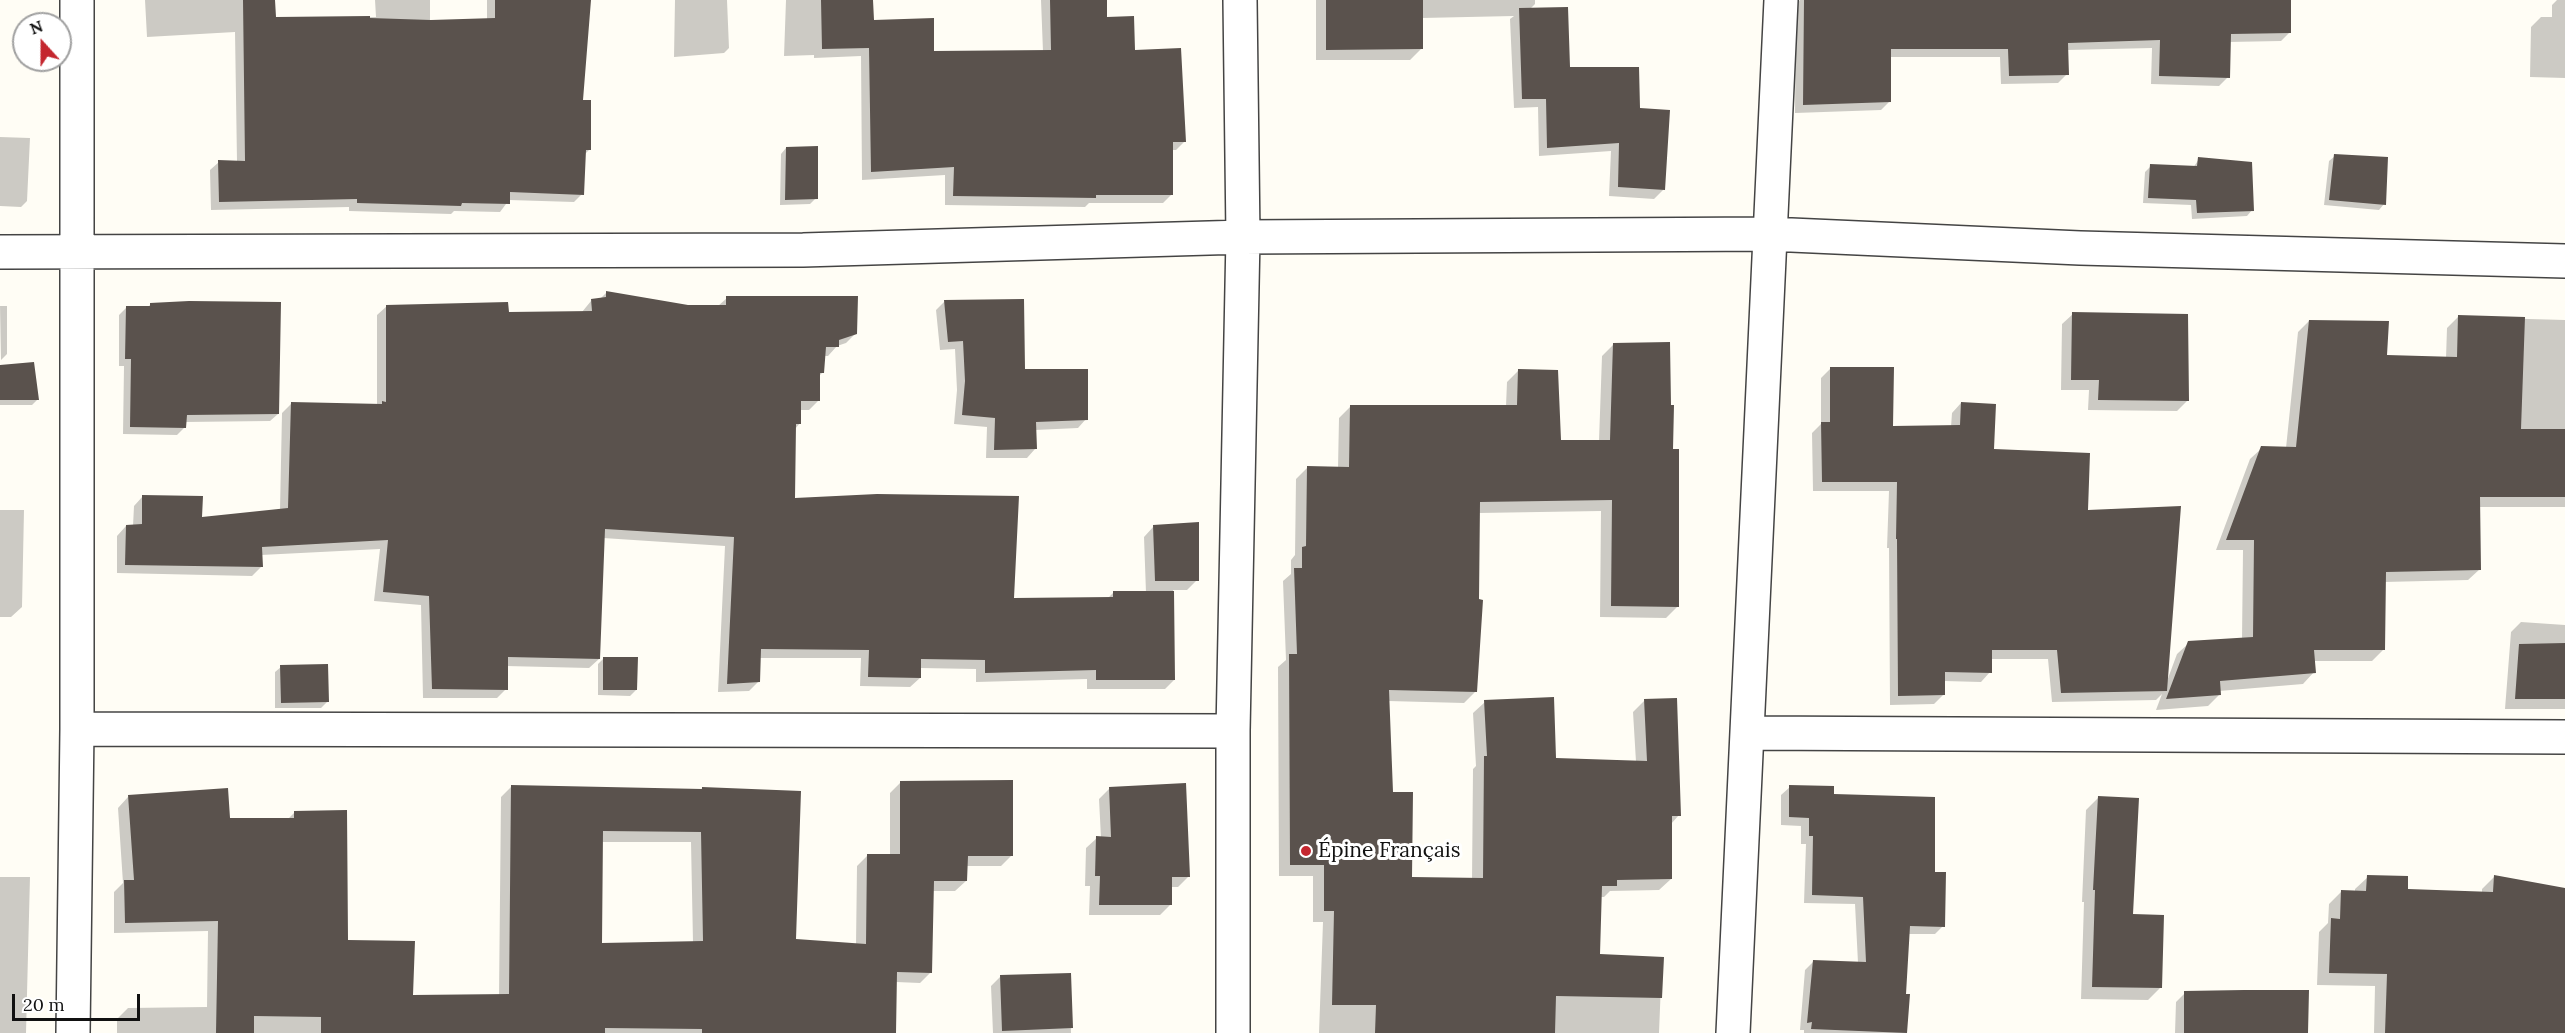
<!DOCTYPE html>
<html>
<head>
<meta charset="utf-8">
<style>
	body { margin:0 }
	#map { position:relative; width:2565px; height:1033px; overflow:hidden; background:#fffdf5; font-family:Lora,serif }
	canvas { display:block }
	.north { position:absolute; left:12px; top:12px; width:60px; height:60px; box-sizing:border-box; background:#fff; border:2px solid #a0a0a0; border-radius:50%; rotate:339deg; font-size:16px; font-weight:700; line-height:24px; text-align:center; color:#111 }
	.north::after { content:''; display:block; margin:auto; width:21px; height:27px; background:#c4262e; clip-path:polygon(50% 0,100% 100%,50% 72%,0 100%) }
	.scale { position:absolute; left:12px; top:994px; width:128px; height:27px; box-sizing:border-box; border:3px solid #111; border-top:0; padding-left:8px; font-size:18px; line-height:21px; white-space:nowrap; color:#111; -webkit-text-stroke:4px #fff; paint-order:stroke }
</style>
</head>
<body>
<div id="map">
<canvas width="2565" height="1033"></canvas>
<div class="north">N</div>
<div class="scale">20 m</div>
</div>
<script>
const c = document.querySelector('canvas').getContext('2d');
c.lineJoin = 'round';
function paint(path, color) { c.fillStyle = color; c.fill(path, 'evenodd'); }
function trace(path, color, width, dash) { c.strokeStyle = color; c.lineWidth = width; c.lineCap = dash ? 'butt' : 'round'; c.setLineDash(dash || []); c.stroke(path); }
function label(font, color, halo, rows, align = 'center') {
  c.font = font + ' Lora,serif'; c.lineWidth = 6; c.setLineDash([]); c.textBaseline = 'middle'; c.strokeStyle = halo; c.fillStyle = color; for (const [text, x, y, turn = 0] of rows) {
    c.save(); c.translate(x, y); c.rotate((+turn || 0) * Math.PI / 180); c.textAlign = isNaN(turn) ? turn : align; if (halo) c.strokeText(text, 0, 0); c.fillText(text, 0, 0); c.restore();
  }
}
paint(new Path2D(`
	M145,0H274L275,19L376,17L375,0H430V21L487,20V0H590L581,102L589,150L585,154L582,194L574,202L509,200L500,212L454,211L451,214L349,211V207L211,210L210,170L219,162H237L235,32L147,37Z
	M675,0H727L729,48L724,53L674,57Z
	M786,0H871L872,21L932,53L1043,52L1041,0H1105L1106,19L1133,51L1185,141L1176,150H1171L1172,194L1163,203H1089L1085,207L945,205V175L862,180L861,56L814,58V55L784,56Z
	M1316,0H1535V4L1530,9L1568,69L1638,110L1664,189L1654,199L1609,196L1611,151L1539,156L1538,107L1514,108L1510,19L1514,16L1422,18L1421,49L1410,60H1316Z
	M1800,0H2290V32L2281,41L2229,42L2228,77L2219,86L2151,84L2152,48L2067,50V74L2058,83L2001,84L2000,57H1890V101L1881,110L1795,113L1796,4Z
	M2557,0H2565V78L2530,77L2531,27L2541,17H2552V5Z
	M0,137L30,138L27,201L21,207L0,206Z
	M786,148L816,198L810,204L780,205L781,154Z
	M2335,156L2384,204L2379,210L2324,205L2329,161Z
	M2199,159L2252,210L2247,216L2192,219L2191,205L2143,203L2145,172L2151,166L2193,168Z
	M607,292L688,307L718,306L727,298L856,333L846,343L837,346L828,356H824L822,373L819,376L818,401L809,410H800V423L795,429L793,500L1012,599H1107L1113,593H1146L1144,537L1154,526L1197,580L1187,590H1173L1174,680L1165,689H1087V679L976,682V669L920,668V678L910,687L860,686L861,658H760L759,681L749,691L718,692L725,546L603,538L599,659L589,668L506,666V689L497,698H423L421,605L374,601L380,549L261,555L262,566L252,576L117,573V536L126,526H133L134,506L143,496L201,519L280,510L282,413L291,404L377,406V315L387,306L507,313L582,312L591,301L599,300Z
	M945,301L1024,370L1086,419L1078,428L1035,430V449L1027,458H986L987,427L954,424L957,390L955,349L940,350L936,310Z
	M151,304L278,414L270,421L185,422V427L177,435L123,434L124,366H119V315L126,308H147Z
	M0,306H7V354L1,360Z
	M2073,314L2187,401L2177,411L2088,410L2089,390H2061L2062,324Z
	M2458,317L2565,320V507H2479L2480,569L2468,580L2384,582L2383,650L2372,661H2313L2314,672L2303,684L2219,691V695L2208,706L2156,710L2162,694L2156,700L2052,702L2048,659H1990V672L1981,682L1944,681V694L1934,704L1890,705L1889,548H1887L1889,491H1813L1812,433L1821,424V378L1831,368L1892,427H1951L1952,413L1961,403L1993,451L2086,511L2167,681L2177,654L2189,643L2242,639L2243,550H2216L2250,459L2262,448H2286L2298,332L2309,321L2386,357L2446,358L2447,328Z
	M1614,344L1672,450L1678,606L1666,618L1600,617L1601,511L1479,513L1475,692L1464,703L1388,701L1391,793L1411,879L1472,880L1473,769L1476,766L1473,713L1485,702L1554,760L1636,762L1633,712L1645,700L1679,815L1671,824V879L1659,890L1610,891L1604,897H1601L1599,956L1662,959L1659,1033H1319L1323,922H1313V876H1279L1278,667L1286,660L1283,581L1291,574V560L1295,555L1296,479L1308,467L1338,468L1339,418L1351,406H1506L1507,382L1518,371L1559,441H1599L1602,356Z
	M0,367L38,399L32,405H0Z
	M0,510H24L22,607L11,617H0Z
	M2521,622L2565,625V709H2505L2511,632Z
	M604,658L636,690L630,696L598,695V664Z
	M281,667L327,702L321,708H275V672Z
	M901,782L1011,856L1001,866H966V881L955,891H932L931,972L920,983L896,982V1033H117V1019L128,1008L207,1007L208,931L114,933V892L123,883L118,808L128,797L229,820H287L295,812L346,941L412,997L499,996L501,797L511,787L700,791L702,788L795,941L856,945L857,866L867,856H890V793ZM601,842H691L693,943L601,944Z
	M1790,787L1833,796L1933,874L1943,926L1935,934H1908L1904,995H1908L1906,1033H1804V1030H1800L1805,970L1814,961L1858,963L1855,904L1804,903L1806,844H1801V826L1781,825V795Z
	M1110,788L1188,877L1178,887H1171V904L1160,915H1089L1090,886H1085L1086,848L1097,838H1101L1099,799Z
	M2098,798L2132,916L2160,988L2148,1000L2081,999L2084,902H2082L2086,810Z
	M2495,876L2565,890V1033H2374L2375,986L2317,985L2319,932L2328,923L2329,904L2341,892H2355V889L2368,877L2406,890L2482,893V889Z
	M0,877H30L26,1033H0Z
	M1069,974L1071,1033H993L991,986L1001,976Z
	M2185,993L2307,1033H2175L2176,1002Z`), '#0003');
paint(new Path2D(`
	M243,0H275L276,17L370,16V18L431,20L495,18V0H591L583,100H591V150H586L584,195L510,192V204L462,203L461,206L357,203V199L219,202L218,160L245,161Z
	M821,0H873L874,20L934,18V51L1051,50L1050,0H1107V17L1134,16L1135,50L1181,48L1186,142H1173V195H1096V198L953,196L954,167L871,172L869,48L822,49Z
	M1326,0H1423V49L1326,50Z
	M1804,0H2291V33L2231,34L2230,78L2159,76L2160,40L2068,43L2069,75L2009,76L2008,49H1891V102L1803,105Z
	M1568,7L1570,67H1639L1640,108L1670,110L1665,190L1618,187L1619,143L1547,148L1546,99H1522L1519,8Z
	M818,146V199L785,200L786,147Z
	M2334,154L2388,157L2386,205L2329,200Z
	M2198,157L2252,162L2254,211L2197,213L2196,200L2148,198L2150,164L2197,166Z
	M606,291L688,305H726V296H858L857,334L839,340V347H826L824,373H820V401H801V424H796L795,498L877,494L1019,496L1014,598L1113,597V591H1174L1175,680H1096V670L985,673V660L921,659V678L868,677L869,650L761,649L760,682L727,684L734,537L605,529L600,659L508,657V690L432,689L429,596L383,592L388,540L262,547L263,567L125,565L126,525L142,524V495L203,496L202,517L288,508L291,402L382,404V401L386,402V305L508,302L509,312L592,311L591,299L606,297Z
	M1024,299L1025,369H1088V420L1036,422L1037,449L994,450L995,418L962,415L965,381L963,341L948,342L944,300Z
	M189,301L281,302L279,414L187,415L186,428L130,427L131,359H125L126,306H150V303Z
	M2072,312L2188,314L2189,401L2098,400L2099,380H2071Z
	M2458,315L2525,317L2521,429H2565V497H2480L2481,570L2386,572L2385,650H2314L2316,673L2220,681L2221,695L2166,699L2188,641L2253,637L2254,540H2226L2261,446L2296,447L2309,320L2389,321L2387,355L2457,357Z
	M1670,342L1671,405H1674L1673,449H1679V607L1611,606L1612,500L1480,502L1479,599L1483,600L1477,692L1389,690L1393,792H1413L1412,877L1483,878L1484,756H1487L1484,700L1554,697L1556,758L1647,761L1644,699L1677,698L1681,816H1672V879L1617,880V886H1602L1600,954L1664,957L1662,998L1556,996L1555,1033H1375L1376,1005H1332L1334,911H1324V865H1290L1289,654H1297L1294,568H1302V547L1306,546L1307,466L1349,467L1350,405H1517L1518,369L1558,370L1561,440H1610L1613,343Z
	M34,362L39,400H0V365Z
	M1830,367H1894L1893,426L1960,425L1961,402L1996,404L1994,449L2090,453L2088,510L2181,506L2167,691L2061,693L2057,650H1992V673L1945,672V695L1898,696L1897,539H1896L1897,482H1822L1821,422H1830Z
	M1199,522V581H1155L1153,525Z
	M2565,643V699H2515L2519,644Z
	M603,657H638L637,690H603Z
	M328,664L329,702L281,703L280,665Z
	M1013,780V856H968L967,881H934L932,973L897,972L896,1033H702V1029L605,1028V1033H321V1017L254,1016V1033H216L218,921L125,923L124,880H134L128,795L228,788L230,818H294V811L347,810L348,940L415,941L413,995L509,994L511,785L702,789V787L801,791L796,939L866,944L867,854H900V781ZM603,831L701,832L703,941L602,943Z
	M1186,783L1190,877H1172V905H1099L1100,876H1095L1096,836L1111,837L1109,787Z
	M1789,785L1834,786V794L1935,797V872H1946L1945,927L1910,926L1906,994H1910L1907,1033L1811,1029L1812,1022L1807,1023L1813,960L1866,962L1863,897L1812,895L1813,836H1809V818L1789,817Z
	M2098,796L2139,798L2133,914L2164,915L2162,988L2092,987L2095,890H2093Z
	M2367,875L2408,876V889L2493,892L2494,875L2565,888V1033H2385L2387,974L2329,973L2331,918L2340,919L2341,890L2366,891Z
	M1071,973L1073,1028L1002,1031L1000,975Z
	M2244,990H2309L2308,1033H2184V991Z`), '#5a524d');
const minor = new Path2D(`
	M0,252L803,250L1243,237L1769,234L2080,248L2565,261
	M77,729L1233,731
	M1748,733L2565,737
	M73,1033L77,729V0
	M1233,1033V731L1243,237L1240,0
	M1733,1033L1781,0`);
trace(minor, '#444', 36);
trace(minor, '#fff', 33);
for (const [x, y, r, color] of [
	[1306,851,6,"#c4262e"]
]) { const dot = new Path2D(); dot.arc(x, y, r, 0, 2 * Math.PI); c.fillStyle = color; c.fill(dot); trace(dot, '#fff', 2); }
label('21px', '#111', '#fff', [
	["Épine Français",1318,851]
], 'left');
</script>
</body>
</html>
